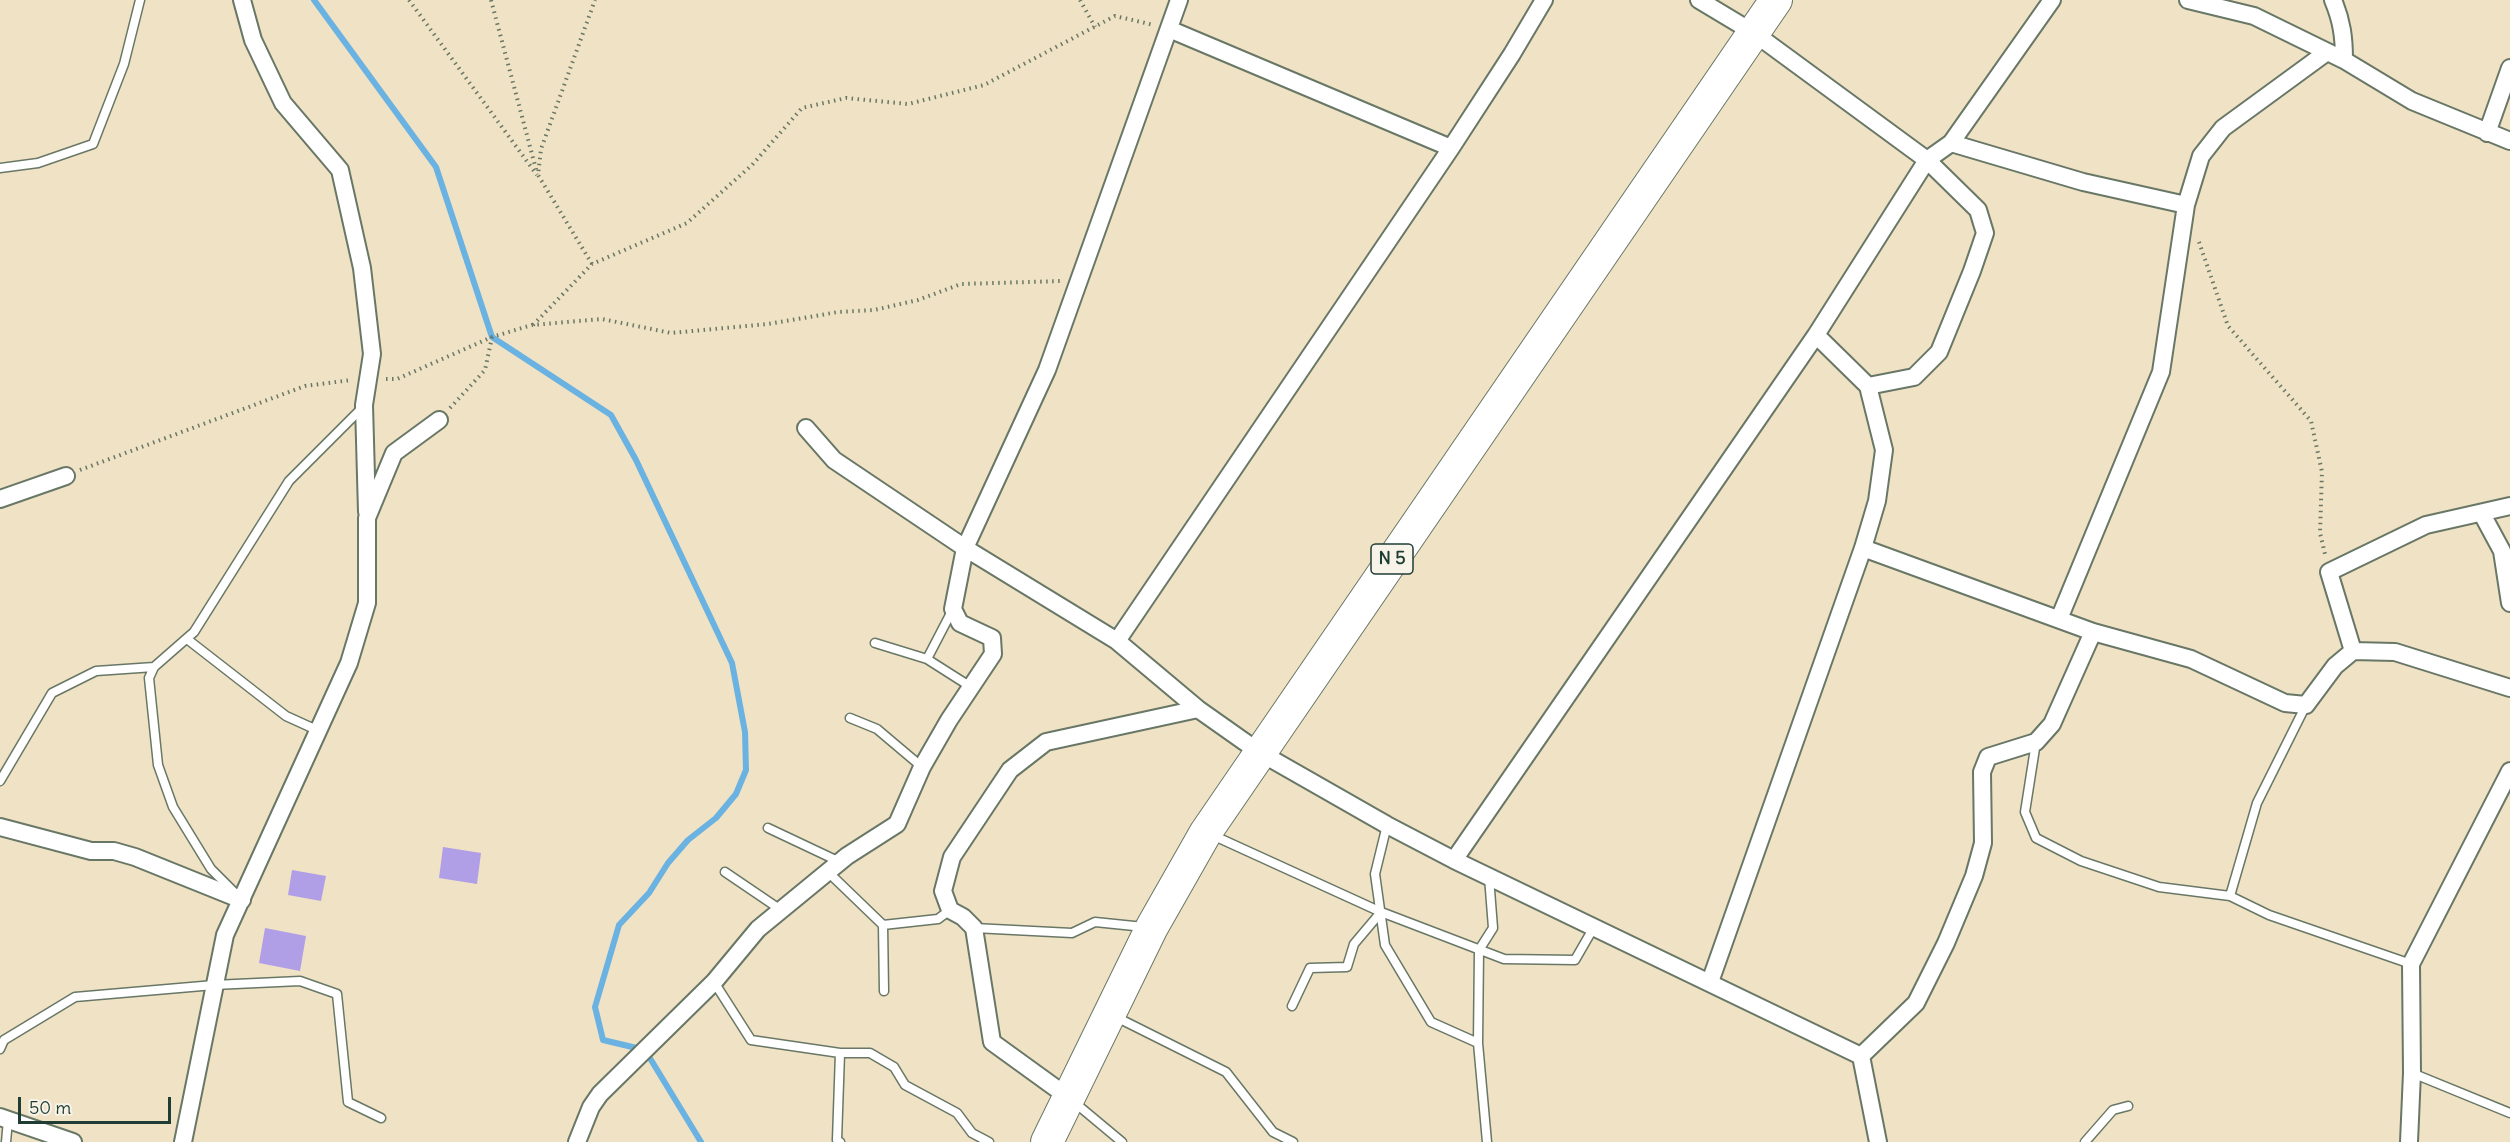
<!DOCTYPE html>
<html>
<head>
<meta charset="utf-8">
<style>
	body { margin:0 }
	#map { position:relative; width:2510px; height:1142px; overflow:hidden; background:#f0e2c4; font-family:Delius,sans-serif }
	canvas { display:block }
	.scale { position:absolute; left:18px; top:1097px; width:153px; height:27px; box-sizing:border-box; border:3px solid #1f3d34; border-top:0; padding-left:8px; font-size:18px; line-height:21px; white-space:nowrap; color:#1f3d34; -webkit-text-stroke:4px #f7f3e8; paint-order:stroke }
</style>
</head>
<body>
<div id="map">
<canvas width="2510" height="1142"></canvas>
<div class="scale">50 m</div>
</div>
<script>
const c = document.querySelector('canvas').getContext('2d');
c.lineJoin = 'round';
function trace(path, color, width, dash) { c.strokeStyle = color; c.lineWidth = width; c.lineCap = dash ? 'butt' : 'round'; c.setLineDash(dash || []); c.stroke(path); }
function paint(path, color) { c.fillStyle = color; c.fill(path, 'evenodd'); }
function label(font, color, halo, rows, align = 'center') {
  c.font = font + ' Delius,sans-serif'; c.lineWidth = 6; c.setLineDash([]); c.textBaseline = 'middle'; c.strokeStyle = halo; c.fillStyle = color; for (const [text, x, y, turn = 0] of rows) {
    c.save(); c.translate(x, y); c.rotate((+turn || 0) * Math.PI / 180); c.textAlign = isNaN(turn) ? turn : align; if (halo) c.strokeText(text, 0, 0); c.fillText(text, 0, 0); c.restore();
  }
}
trace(new Path2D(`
	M314,0L436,167L492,337L611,415L636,460L732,663L745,732L746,770L736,794L716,818L688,840L668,863L649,893L619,925L595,1007L603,1040L645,1050L701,1142`), '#6ab2e1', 6);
paint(new Path2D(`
	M443,847L481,853L477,884L439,878Z
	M292,870L326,876L321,901L288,895Z
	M265,928L306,936L300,971L259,963Z`), '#b09ee7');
const lane = new Path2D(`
	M0,168L38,163L93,144L124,64L140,0
	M187,639L286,716L319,731
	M875,643L927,659L971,687
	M927,659L953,609
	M850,718L877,729L922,767
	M2036,742L2025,812L2036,838L2081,861L2159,887L2230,896L2257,803L2306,705
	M0,781L52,693L96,671L154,667
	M1387,825L1375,874L1385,945L1431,1022L1478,1043L1487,1142
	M768,828L840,862
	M1210,834L1381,912L1504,959L1575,960L1594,927
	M725,872L781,910
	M828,872L883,925L938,919L950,910
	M234,892L211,869L173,807L158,765L149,678L154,667L194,632L289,481L364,406
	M2230,896L2269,915L2411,964
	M883,925L884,991
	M974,928L1072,933L1095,922L1144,927
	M714,982L751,1040L840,1053H870L894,1067L905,1085L957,1113L972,1133L989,1142
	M1292,1006L1310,968L1347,967L1354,944L1381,912
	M1114,1016L1226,1072L1273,1132L1293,1142
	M1478,1043L1479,950L1493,928L1489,877
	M0,1049L4,1040L75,997L214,985L300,981L337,994L348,1102L381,1118
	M2412,1073L2510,1113
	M1074,1102L1122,1142
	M6,1142L8,1120
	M840,1142L837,1140L840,1053
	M2085,1142L2113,1110L2128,1106`);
const street = new Path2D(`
	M242,0L253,40L283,103L340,170L362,268L372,354L364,405L367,512
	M1699,0L1754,33L1927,160L1978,210L1985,233L1972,271L1939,352L1914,377L1868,386
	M2188,0L2254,16L2344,60L2412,101L2510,141
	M2333,0C2342,21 2344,38 2344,60
	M1169,29L1451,148
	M2487,133L2510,68
	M1951,143L2083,182L2186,205
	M806,428L834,460L965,548L1117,641L1198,709L1259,752L1387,825L1454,860L1861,1056L1878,1142
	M0,499L66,476
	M2482,514L2502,551L2510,603
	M1863,548L2093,632L2191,659L2285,703L2306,705L2335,666L2353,651L2395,652L2510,688
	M2059,619L2161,372L2186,205L2201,156L2223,128L2327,52
	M1117,641L1451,148L1512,54L1544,0
	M2353,651L2329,572L2426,525L2510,506
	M0,827L91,851H114L135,857L242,900
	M1454,860L1816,335L1927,160L1951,143L2052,0
	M1710,982L1863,548L1877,501L1884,450L1868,386L1816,335
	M1861,1056L1916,1003L1946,943L1974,876L1983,843L1982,772L1988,757L2036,742L2052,724L2093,632
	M1068,1097L992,1042L974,928L963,917L950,910L943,891L952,857L1010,770L1046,742L1198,709
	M0,1117L73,1142
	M183,1142L225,935L349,663L367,603V518L394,453L439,420
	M577,1142L591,1107L600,1094L714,982L758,929L847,856L897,824L922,767L949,720L993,654L992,638L960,623L953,609L965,548L1047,370L1179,0
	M2409,1142L2412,1073L2411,964L2510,771`);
const highway = new Path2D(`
	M1047,1142L1152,927L1206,832L1776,0`);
trace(lane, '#687766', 11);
trace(street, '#687766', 20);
trace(highway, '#687766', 34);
trace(new Path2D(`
	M409,0L537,175
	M491,0L537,173
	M1080,0L1095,27
	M2199,242L2228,326L2311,421L2322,472L2320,533L2325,554
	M592,264L538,175L541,149L595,0
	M533,325L592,264L687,223L752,165L802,108L846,98L908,104L984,85L1115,16L1154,25
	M386,379H397L492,337L532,325L602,319L671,333L768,324L838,312L874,310L918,300L961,284L1062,281
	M450,408L485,370L492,337
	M80,470L305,386L351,380`), '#687766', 4, [1.5, 4.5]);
trace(lane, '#fff', 8);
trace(street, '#fff', 16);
trace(highway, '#fff', 32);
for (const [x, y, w] of [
	[1392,559,42]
]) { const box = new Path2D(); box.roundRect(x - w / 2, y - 15, w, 30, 4.5); c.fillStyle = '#f7f3e8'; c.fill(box); trace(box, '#1f3d34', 1.5); }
label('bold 18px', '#1f3d34', null, [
	["N 5",1392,559]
]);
</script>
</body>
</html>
